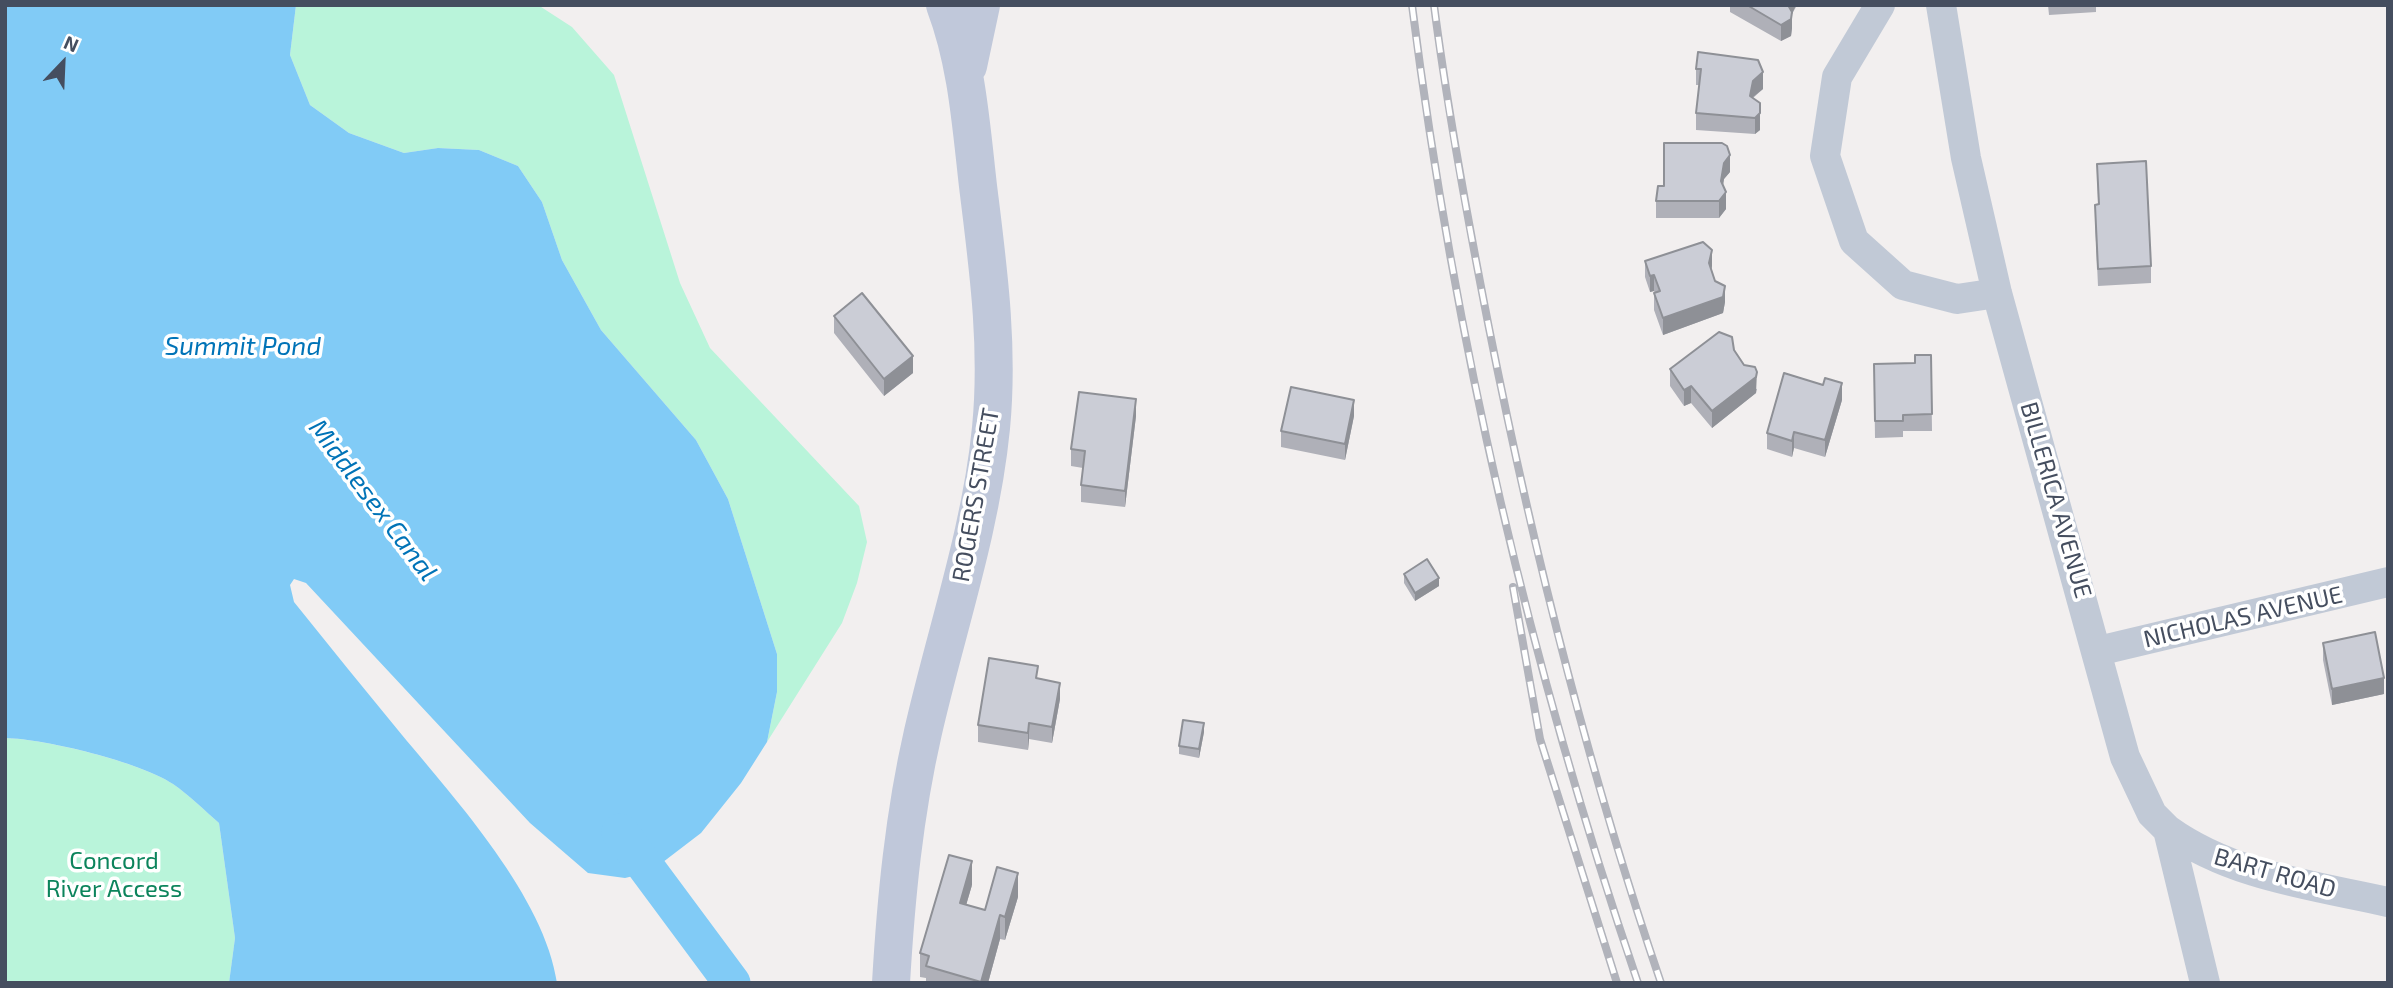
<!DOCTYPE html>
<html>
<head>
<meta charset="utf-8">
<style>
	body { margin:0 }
	#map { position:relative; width:2393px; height:988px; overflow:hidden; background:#f2efef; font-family:"Exo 2",sans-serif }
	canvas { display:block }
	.frame { position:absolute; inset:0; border:7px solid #454e5f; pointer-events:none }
	.north { position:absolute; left:28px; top:28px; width:70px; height:70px; -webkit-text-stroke:5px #fff; paint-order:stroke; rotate:23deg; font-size:19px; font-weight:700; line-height:28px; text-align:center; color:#454e5f }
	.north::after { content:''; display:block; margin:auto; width:24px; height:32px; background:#454e5f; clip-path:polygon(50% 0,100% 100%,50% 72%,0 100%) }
</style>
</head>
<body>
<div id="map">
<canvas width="2393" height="988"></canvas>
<div class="frame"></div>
<div class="north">N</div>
</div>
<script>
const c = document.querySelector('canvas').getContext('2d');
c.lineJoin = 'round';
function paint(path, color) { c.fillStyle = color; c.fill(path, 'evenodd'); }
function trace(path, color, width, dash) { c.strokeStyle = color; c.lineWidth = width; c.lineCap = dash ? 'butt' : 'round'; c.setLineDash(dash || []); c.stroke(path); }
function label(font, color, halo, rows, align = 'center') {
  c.font = font + ' "Exo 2",sans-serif'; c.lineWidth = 7; c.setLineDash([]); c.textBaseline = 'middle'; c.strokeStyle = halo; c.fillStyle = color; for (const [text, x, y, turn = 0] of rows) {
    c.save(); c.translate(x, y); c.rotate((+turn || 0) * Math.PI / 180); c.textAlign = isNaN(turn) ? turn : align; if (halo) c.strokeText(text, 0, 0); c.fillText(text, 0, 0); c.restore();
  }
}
paint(new Path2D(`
	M296,5H538L572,27L614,75L680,283L710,348L859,506L867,542L857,583L842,623L767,742L777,692V654L728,499L696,440L601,330L562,260L542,202L518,166L479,150L438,148L404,153L349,133L310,105L290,55Z
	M5,738C45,739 140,762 173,784C189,795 204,810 219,823L235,938L229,983H5Z`), '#b9f4da');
paint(new Path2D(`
	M5,5H296L290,55L310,105L349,133L404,153L438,148L479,150L518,166L542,202L562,260L601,330L696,440L728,499L777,654V692L767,742L741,783L701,833L650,872L625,878L588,873L530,823L306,583L294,579L290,585L294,602C330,647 366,691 402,735C456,800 545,898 557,983H229L235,938L219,823C204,810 189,795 173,784C140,762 46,739 5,738Z`), '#81cbf6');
trace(new Path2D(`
	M620,832L732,983`), '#81cbf6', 37);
trace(new Path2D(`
	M1880,5L1837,77L1825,156L1854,241L1903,285L1957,299L1997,293
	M1941,5L1966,158L1997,293L2125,757L2152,814L2168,830L2205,983
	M2098,651L2388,582
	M2168,830C2232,876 2312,885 2388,902`), '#c1c9d6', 30);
trace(new Path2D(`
	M968,66L981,5
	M891,983C896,898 904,815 923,732C946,631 981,531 991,428C999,346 988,267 978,186C971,125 967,63 945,5`), '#c0c8da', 38);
const rail = new Path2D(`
	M1412,5C1454,336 1530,667 1638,983
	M1434,5C1448,114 1468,221 1489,328C1533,550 1588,769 1661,983
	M1513,587L1540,739L1617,983`);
trace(rail, '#b1b3bb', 8);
trace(rail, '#fff', 5, [16]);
paint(new Path2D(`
	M1730,5H1807L1796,7L1792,14V28L1791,36L1781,41L1730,12Z
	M2048,5H2096V12L2049,15Z
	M1698,52L1763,89L1753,98L1760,130L1755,134L1696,130V113L1699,85H1696V69Z
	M2097,164L2151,266V283L2098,286L2095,221V205L2098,204Z
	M1730,172L1724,179L1723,185L1726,209L1719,218H1656V201L1664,186Z
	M1645,261L1712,266L1711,270L1715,281L1725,302L1723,313L1663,335L1654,310V293H1655L1654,291L1650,292L1645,277Z
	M834,316L913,373L884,396L834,333Z
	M1931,355L1932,431H1903V437L1875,438L1874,364L1915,363Z
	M1670,369L1757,389L1756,393L1712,428L1691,403L1684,406L1670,386Z
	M1842,400L1825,457L1794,448L1792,457L1767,449V433Z
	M1136,416L1125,507L1081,502V485L1083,468L1071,466V449Z
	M1354,416L1345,460L1281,447V431Z
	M1404,574L1439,586L1415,601L1404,583Z
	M2323,643L2384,694L2332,705L2323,660Z
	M1038,679L1060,699L1052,743L1029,739L1028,750L978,742V725Z
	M1204,732L1199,758L1179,754V746Z
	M972,885L966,905L985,910L1018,897L1005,940L1000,939L988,983H926V978L920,977V953Z`), '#afb0b8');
paint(new Path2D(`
	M1788,5H1796L1792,14V28L1791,36L1781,41V25Z
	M1763,72V89L1753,97L1750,113V96L1753,81Z
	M1760,103V130L1755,134V118Z
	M1730,155V172L1724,179L1721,197V181L1724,163Z
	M1726,192V209L1719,218V201Z
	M1712,250V266L1709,279V263Z
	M1654,275V291L1650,292V276Z
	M1725,286V302L1723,313L1663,335V318Z
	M913,356V373L884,396V379Z
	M1757,372L1756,393L1712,428V411Z
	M1842,383V400L1825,457V440Z
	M1691,386V403L1684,406V390Z
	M1136,399V416L1125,507V491Z
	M1354,400V416L1345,460V444Z
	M1794,432V448L1792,457V441Z
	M1439,578V586L1415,601V593Z
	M2384,678V694L2332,705V689Z
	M1060,683V699L1052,743V727Z
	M1029,723V739L1028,750V733Z
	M1204,723V732L1199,758V749Z
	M972,861V885L960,926V903Z
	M1018,873V897L1005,940V917Z
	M1000,915V939L988,983H981Z`), '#8e9096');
const building = new Path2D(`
	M1747,5H1788L1792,12L1791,19L1781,25Z
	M1698,52L1758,60L1763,72L1753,81L1750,96L1760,103V113L1755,118L1696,113L1701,69H1696Z
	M1664,143H1722L1727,146L1730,155L1724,163L1721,181L1726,192L1719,201H1656L1658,186H1664Z
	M2146,161L2151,266L2098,269L2095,205L2099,204L2097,164Z
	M1703,242L1712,250L1709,263L1715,281L1725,286L1723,297L1663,318L1654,293L1660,291L1654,275L1650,276L1645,261Z
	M862,293L913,356L884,379L834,316Z
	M1719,332L1732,337L1734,350L1744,365L1755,367L1757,372L1756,377L1712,411L1691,386L1684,390L1670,369Z
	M1915,355H1931L1932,414L1903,415V421H1875L1874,364L1915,363Z
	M1784,373L1823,385L1825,378L1842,383L1825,440L1794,432L1792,441L1767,433Z
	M1291,387L1354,400L1345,444L1281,431Z
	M1079,392L1136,399L1125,491L1081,485L1085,451L1071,449Z
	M1427,559L1439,578L1415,593L1404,574Z
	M2375,632L2384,678L2332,689L2323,643Z
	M989,658L1038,666L1036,678L1060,683L1052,727L1029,723L1028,733L978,725Z
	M1183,720L1204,723L1199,749L1179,746Z
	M949,855L972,861L960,903L985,910L997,867L1018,873L1005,917L1000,915L981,982L926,966L929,956L920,953Z`);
paint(building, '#cbcdd6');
trace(building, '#8e9096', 2);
label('24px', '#454e5f', '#fff', [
	["ROGERS STREET",976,495,-80],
	["BILLERICA AVENUE",2056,500,74],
	["NICHOLAS AVENUE",2243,617,-13],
	["BART ROAD",2275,873,16]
]);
label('24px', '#0c845c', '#fff', [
	["Concord",114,861],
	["River Access",114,889]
]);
label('italic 26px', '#0073b7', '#fff', [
	["Summit Pond",243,346],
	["Middlesex Canal",373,500,53]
]);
</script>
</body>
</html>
